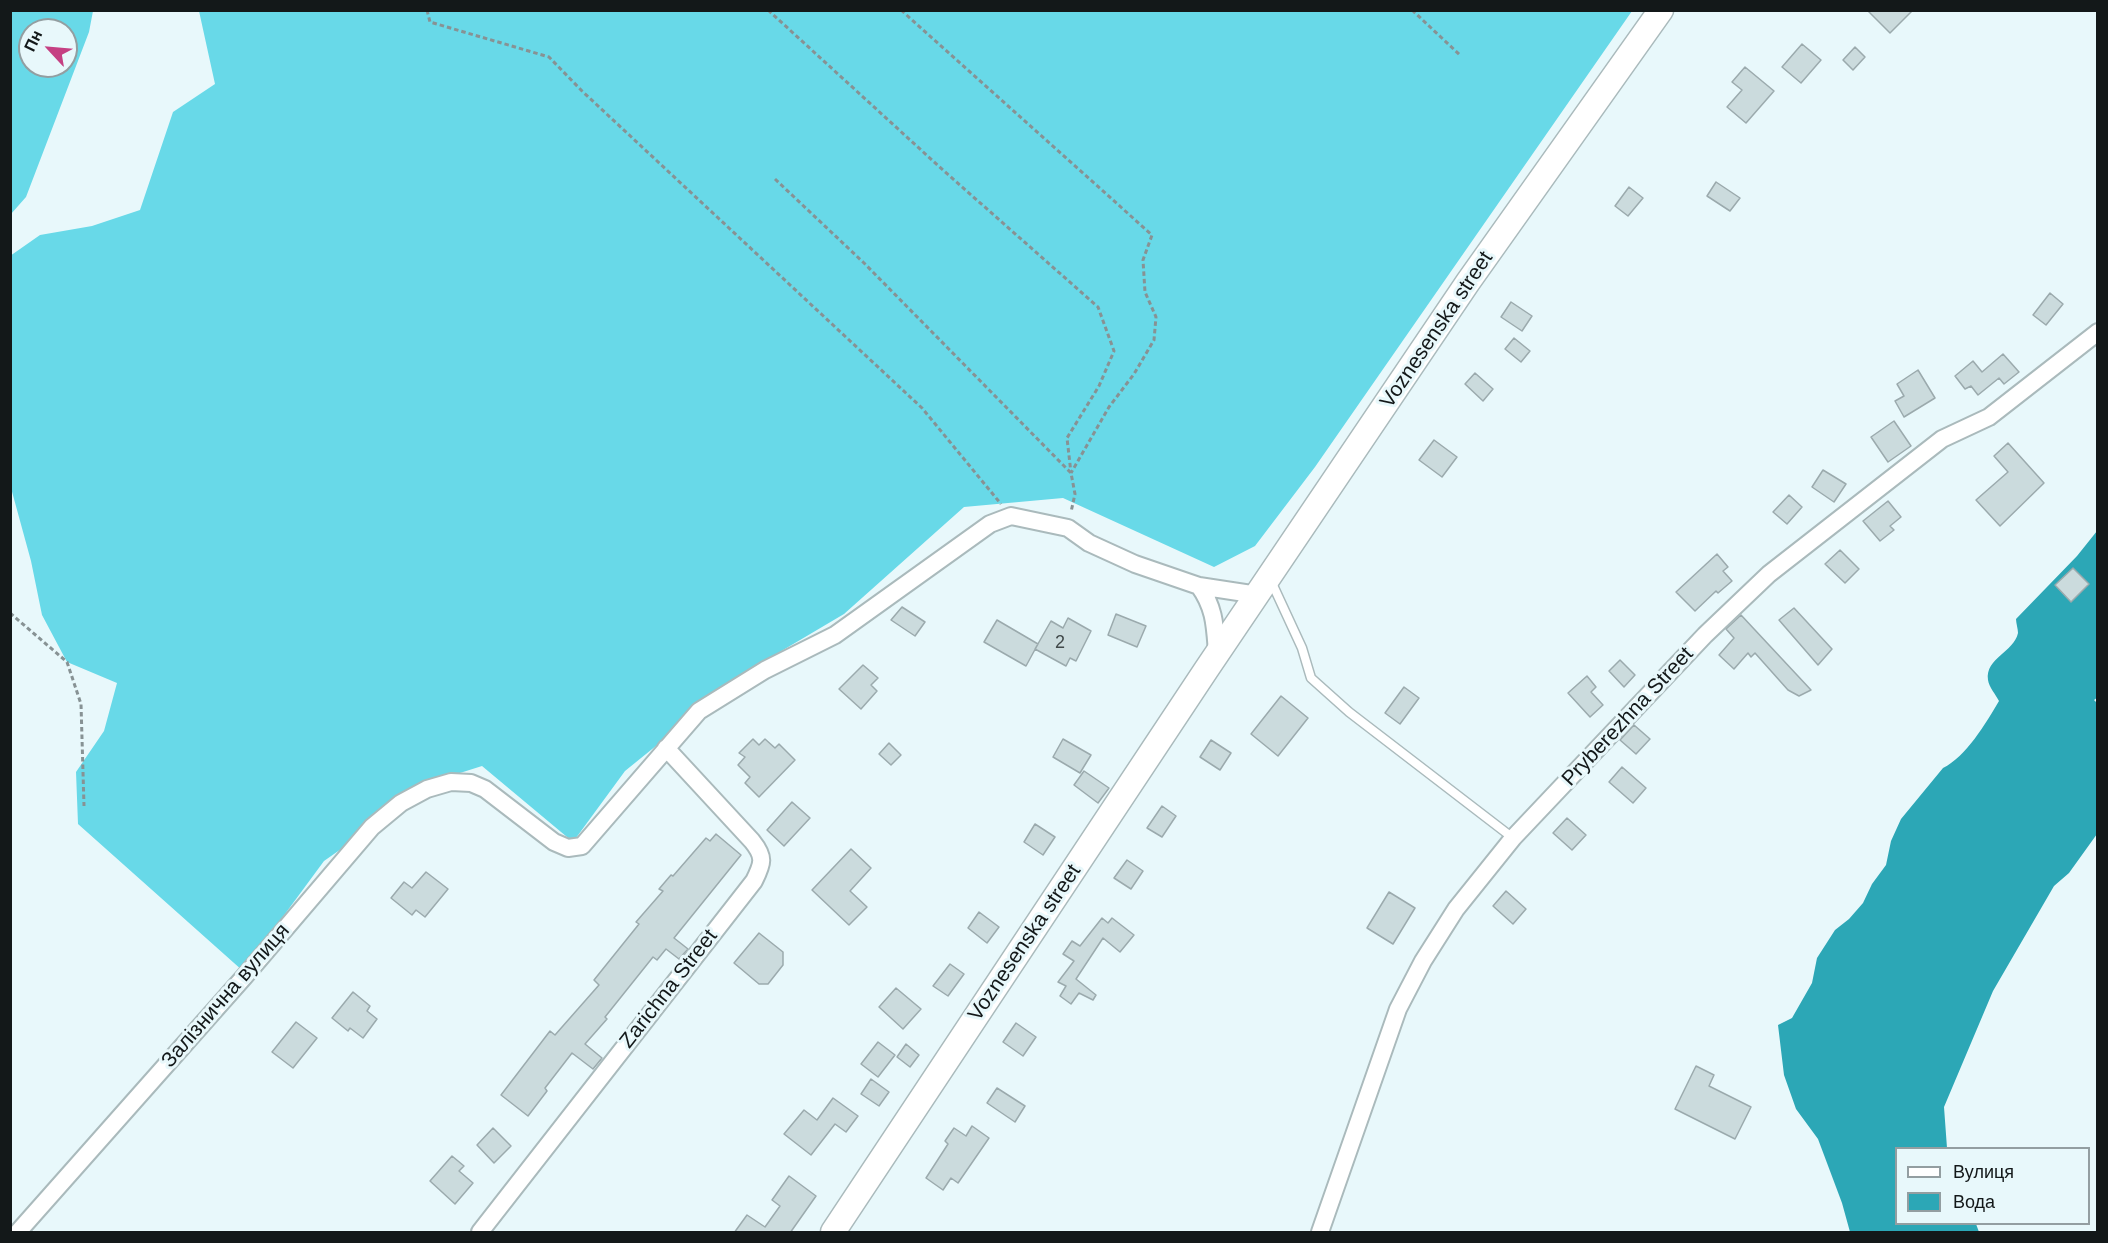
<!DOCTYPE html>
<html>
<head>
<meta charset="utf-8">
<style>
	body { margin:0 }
	#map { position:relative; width:2108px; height:1243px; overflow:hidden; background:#e8f8fb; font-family:Arial,sans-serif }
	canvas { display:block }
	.frame { position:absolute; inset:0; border:12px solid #131819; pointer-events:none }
	.legend { position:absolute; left:1895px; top:1147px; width:195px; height:78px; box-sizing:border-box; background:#e8f8fb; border:2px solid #939ea1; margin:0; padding:8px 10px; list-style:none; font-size:18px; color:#131819 }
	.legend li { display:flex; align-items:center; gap:12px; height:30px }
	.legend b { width:30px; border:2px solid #939ea1 }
	.north { position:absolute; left:18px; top:18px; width:60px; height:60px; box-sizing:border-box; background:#e8f8fb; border:2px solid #939ea1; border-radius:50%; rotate:296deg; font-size:16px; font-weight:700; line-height:24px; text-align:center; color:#131819 }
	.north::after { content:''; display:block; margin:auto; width:21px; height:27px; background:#c54083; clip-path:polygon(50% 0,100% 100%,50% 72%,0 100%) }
</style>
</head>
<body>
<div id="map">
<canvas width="2108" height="1243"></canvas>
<div class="frame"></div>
<ul class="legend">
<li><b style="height:8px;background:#fff"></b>Вулиця</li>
<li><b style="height:16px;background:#2ca7b6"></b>Вода</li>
</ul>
<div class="north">Пн</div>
</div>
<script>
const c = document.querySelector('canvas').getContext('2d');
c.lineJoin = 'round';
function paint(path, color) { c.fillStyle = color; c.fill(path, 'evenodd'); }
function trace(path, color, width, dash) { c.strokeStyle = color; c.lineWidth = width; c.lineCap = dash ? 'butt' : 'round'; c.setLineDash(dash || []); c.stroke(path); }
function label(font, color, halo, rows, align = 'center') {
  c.font = font + ' Arial,sans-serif'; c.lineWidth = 6; c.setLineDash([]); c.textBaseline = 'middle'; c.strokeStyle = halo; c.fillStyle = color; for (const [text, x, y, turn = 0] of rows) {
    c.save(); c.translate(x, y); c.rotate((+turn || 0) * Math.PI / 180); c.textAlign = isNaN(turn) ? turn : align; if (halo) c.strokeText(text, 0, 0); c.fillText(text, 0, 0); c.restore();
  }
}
paint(new Path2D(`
	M11,10L93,11L89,32L26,197L11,214ZM30,30H66V66H30Z
	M199,11H1632L1315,467L1255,546L1214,567L1063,498L964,507L844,614L751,669L625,771L573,842L482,766L441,779L324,861L243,971L78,824L76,772L104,731L117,683L67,662L42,615L31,561L11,488L10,256L40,235L92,226L140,210L173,112L215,84Z`), '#68d9e8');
paint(new Path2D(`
	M2097,531L2098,697L2094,700L2098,704L2097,834L2069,873L2054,886L1993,991L1944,1107L1947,1148H1896V1224H1976L1979,1232H1850L1842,1203L1818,1139L1796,1109L1784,1075L1778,1025L1792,1018L1812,983L1817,958L1835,930L1849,919L1863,903L1872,884L1886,865L1891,841L1901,819L1943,768C1966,757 1986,723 1999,701C1996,695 1989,687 1988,680C1985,658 2014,652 2018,633C2018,629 2016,623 2016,619L2077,556Z`), '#2ca7b6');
const building = new Path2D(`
	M1867,10H1913L1890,33Z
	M1802,44L1821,60L1801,83L1782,67Z
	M1855,47L1865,57L1853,70L1843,60Z
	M1745,67L1774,91L1746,123L1727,107L1742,90L1732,82Z
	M1716,182L1740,198L1730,211L1707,196Z
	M1629,187L1643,198L1628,216L1615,206Z
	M2050,293L2063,304L2046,325L2033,315Z
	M1511,302L1532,316L1522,331L1501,317Z
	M1514,338L1530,351L1521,362L1505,349Z
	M2003,354L2019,372L2004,384L1999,378L1978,395L1971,386L1965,389L1955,376L1973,361L1982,372Z
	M1918,370L1935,398L1904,417L1895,401L1904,396L1897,384Z
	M1475,373L1493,389L1483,401L1465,384Z
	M1894,421L1911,446L1888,462L1871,437Z
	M1434,440L1457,457L1442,477L1419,460Z
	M2008,443L2044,483L2000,526L1976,500L2008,472L1994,456Z
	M1823,470L1846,484L1834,502L1812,487Z
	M1789,495L1802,507L1787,524L1773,512Z
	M1888,501L1901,517L1890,526L1894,530L1880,541L1863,521Z
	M1840,550L1859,569L1845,583L1825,564Z
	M1717,554L1728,567L1723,571L1732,581L1718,593L1716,591L1695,611L1676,592Z
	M2073,568L2089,584L2071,602L2055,585Z
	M902,607L925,622L915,636L891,620Z
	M1794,608L1832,649L1818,665L1779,620Z
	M1116,614L1146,626L1137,647L1108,635Z
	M1741,615L1811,690L1799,696L1788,690L1755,653L1751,657L1748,653L1734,669L1719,655L1734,638L1726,629Z
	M1068,618L1091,631L1076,661L1070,658L1066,666L1035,649L1051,621L1063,628Z
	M997,620L1038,644L1026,666L984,642Z
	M1620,660L1635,675L1624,687L1609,671Z
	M863,665L878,678L871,685L877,691L861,709L839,689Z
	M1587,676L1596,687L1591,692L1603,705L1590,717L1568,693Z
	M1404,687L1419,698L1400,724L1385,713Z
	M1281,696L1308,718L1278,756L1251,734Z
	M1634,725L1650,739L1636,754L1620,740Z
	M753,739L759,745L765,739L775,748L779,744L795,760L759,797L745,783L750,777L738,765L745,757L739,753Z
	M1063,739L1091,755L1080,773L1053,757Z
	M1211,740L1231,753L1220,770L1200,757Z
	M889,743L901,755L891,765L879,754Z
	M1622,767L1646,788L1633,803L1609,782Z
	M1084,771L1109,788L1098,803L1074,785Z
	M792,802L810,818L784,846L767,830Z
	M1162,806L1176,816L1162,837L1147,828Z
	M1567,818L1586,835L1572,850L1553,833Z
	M1035,824L1055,837L1043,855L1024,842Z
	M716,834L741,855L674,938L688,949L679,959L666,949L657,960L653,957L605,1017L607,1019L585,1044L602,1058L593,1069L572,1053L545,1088L547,1091L528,1116L501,1095L550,1031L555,1035L599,985L594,980L639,924L636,922L663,891L659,889L671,875L673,876L706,838L710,841Z
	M851,849L871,868L850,891L867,907L849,925L812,890Z
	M1127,860L1143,871L1131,889L1114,878Z
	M426,872L448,889L425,917L416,910L412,915L391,898L404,882L412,888Z
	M1506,891L1526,909L1513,924L1493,906Z
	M1389,892L1415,908L1393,944L1367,928Z
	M979,912L999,927L987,943L968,928Z
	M1102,918L1108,923L1112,918L1134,935L1120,952L1103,938L1076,979L1096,995L1093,1000L1079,993L1071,1004L1060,996L1066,986L1058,982L1074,961L1063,954L1072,941L1080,946Z
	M759,933L783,952V965L768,984H759L734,963Z
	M950,964L964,974L948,996L933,986Z
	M896,988L921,1009L903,1029L879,1007Z
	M353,992L370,1006L367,1011L377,1019L363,1038L350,1028L348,1031L332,1018Z
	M296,1022L317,1038L293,1068L272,1052Z
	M1016,1023L1036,1037L1023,1056L1003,1042Z
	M878,1042L895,1055L878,1077L861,1064Z
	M906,1044L919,1055L910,1067L897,1057Z
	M1696,1066L1714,1075L1709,1086L1751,1107L1735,1139L1675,1109Z
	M871,1079L889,1092L879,1106L861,1094Z
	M997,1088L1025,1106L1015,1122L987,1103Z
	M833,1098L858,1116L846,1132L835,1124L811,1155L784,1134L804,1110L817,1120Z
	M972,1126L989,1138L958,1183L951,1178L943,1190L926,1178L948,1144L945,1141L954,1128L966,1136Z
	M493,1128L511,1146L494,1163L477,1145Z
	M452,1156L464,1166L459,1171L473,1183L455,1204L430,1181Z
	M789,1176L816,1196L790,1233H734L747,1215L765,1227L780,1206L772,1200Z`);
paint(building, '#cbdbdd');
trace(building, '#9baaad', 1.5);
const service = new Path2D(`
	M1271,581L1302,648L1311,678L1349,712L1513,838`);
const minor = new Path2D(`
	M1199,586C1215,608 1215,627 1217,653
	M18,1232L244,977L372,827L401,803L427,789L451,782L471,783L485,789L554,842L568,848L582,846L699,711L765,670L835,635L990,524L1011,516L1068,528L1089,543L1135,564L1199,586L1258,595
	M480,1232L754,881C763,863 765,857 752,841L666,748
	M1320,1232L1398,1009L1423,961L1456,909L1513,838L1705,635L1769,574L1942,439L1989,417L2098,332`);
const secondary = new Path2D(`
	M833,1232L1206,670L1468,282L1661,10`);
trace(service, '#aababc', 11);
trace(minor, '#aababc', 20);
trace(secondary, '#aababc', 27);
trace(new Path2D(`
	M427,10L430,22L549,57L582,91L922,408L1001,504
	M768,10L944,171L1098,307L1114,351L1099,386L1067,438L1071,473
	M901,10L1152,235L1143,260L1145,292L1156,317L1154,340L1134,374L1109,407L1071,473
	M1412,10L1461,56
	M775,179L864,263L1071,473L1075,494L1071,512
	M10,613L67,662L81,704L84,806`), '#879294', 3, [4.5, 3]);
trace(service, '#fff', 8);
trace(minor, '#fff', 16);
trace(secondary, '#fff', 24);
label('18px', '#41494a', null, [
	["2",1060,643]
]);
label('21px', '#131819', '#e8f8fb', [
	["Voznesenska street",1437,330,-56],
	["Pryberezhna Street",1628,717,-47],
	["Voznesenska street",1025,943,-56],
	["Zarichna Street",669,989,-52],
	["Залізнична вулиця",226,996,-49]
]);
</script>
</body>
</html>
